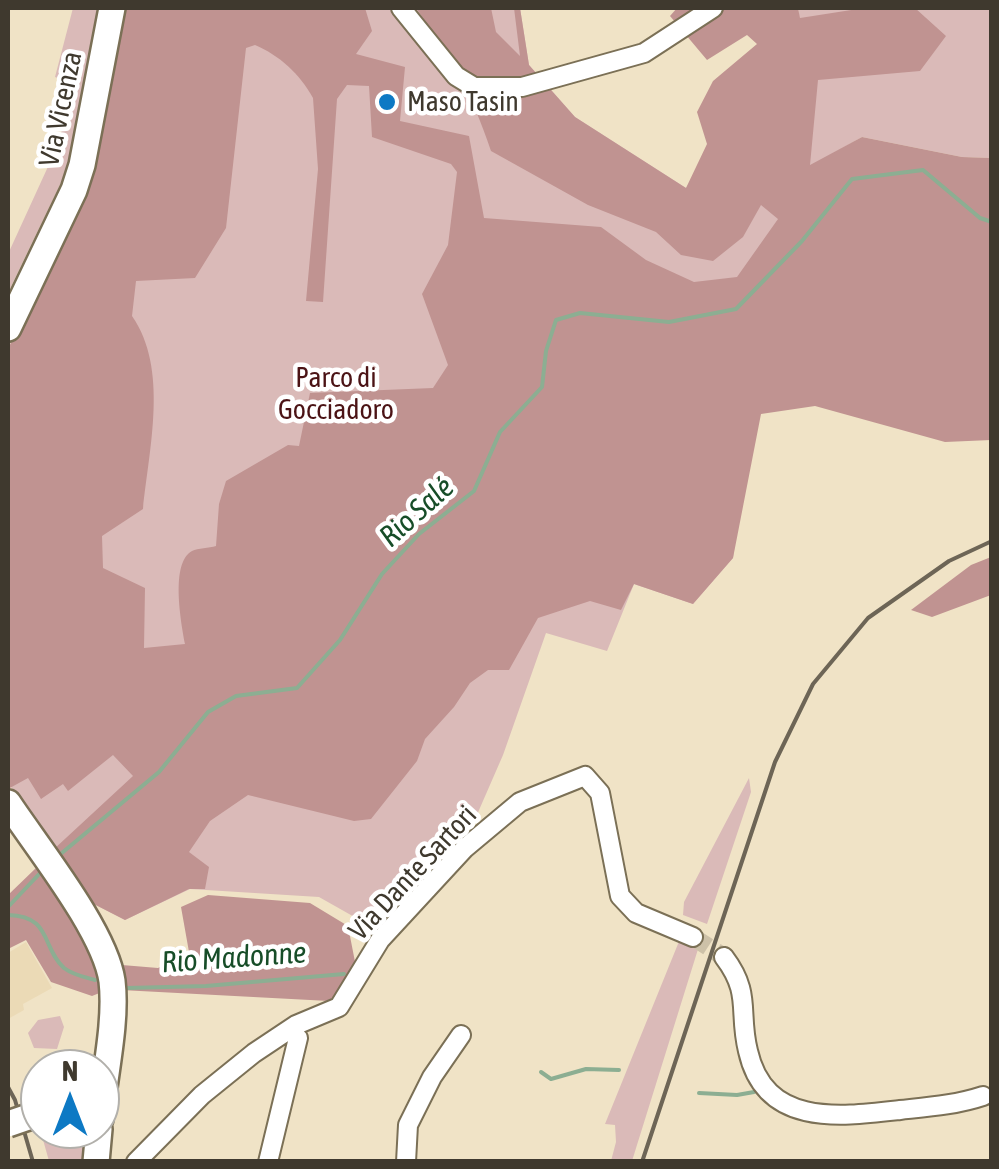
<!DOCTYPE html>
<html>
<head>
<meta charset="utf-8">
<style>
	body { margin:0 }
	#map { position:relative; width:999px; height:1169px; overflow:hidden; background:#f0e3c6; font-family:"Asap Condensed",sans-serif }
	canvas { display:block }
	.frame { position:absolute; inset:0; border:10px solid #3f392e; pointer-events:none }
	.north { position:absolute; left:20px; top:1049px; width:100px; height:100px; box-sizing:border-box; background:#fff; border:2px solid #b2b0ab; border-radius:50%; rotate:0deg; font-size:28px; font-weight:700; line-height:40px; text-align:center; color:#3f392e }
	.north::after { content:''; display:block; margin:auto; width:35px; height:45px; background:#0d79c4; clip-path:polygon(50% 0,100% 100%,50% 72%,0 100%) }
</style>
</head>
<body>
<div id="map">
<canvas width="999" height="1169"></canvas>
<div class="frame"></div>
<div class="north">N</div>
</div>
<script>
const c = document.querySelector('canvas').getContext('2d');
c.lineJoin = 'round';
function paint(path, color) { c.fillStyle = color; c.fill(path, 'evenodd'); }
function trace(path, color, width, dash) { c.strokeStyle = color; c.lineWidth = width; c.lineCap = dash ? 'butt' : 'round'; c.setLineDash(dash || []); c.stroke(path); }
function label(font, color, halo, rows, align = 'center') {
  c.font = font + ' "Asap Condensed",sans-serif'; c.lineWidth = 9; c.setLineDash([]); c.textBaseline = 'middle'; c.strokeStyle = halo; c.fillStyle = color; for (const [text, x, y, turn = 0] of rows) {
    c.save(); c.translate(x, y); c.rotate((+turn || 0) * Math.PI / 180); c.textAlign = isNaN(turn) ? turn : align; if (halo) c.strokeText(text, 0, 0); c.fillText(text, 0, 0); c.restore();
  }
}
paint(new Path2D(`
	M26,942L52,988L23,1004L24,1010L8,1019V953Z`), '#ebdab6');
paint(new Path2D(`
	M73,8H101L70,164L8,293V254L57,147L75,84L55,77Z
	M123,8H520L529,65L575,117L686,188L801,30L798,8H991V158L962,157L862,137L809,167L778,219L733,558L693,604L634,584L607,651L546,633L503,755L476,817L365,923L319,897L190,889L125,920L86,900L11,787L8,789V349L84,192Z
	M749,778L751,792L707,924L683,915L684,902Z
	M680,939L699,946L632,1161H611L616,1142L615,1125L605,1124Z
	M60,1016L64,1027L57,1049L34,1048L28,1033L38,1020Z
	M40,1129H79L85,1141L83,1161H49Z`), '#dabab8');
paint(new Path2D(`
	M123,8H365L372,31L356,54L405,67L400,121L469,136L484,218L601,227L646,260L694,282L737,277L778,219L761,205L743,237L713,261L681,255L656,232L588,205L491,151C472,93 450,57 416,8H491L496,32L520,56L514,8H520L529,65L575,117L686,188L707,144L697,112L713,81L757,44L747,35L707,60L670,16L677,8H798L800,18L864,8H915L946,36L920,71L818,80L810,165L862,137L962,157L991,158V440L945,442L815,406L761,414L733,558L693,604L634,584L621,610L590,601L538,618L509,670H488L470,683L454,707L425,739L417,761L371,819L354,821L248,795L210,821L189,852L209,867L205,889H189L125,920L86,900L53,850L133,776L113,755L68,791L63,784L41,799L28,778L8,789V349L84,192ZM255,45C279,55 300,74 313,98L318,169L306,301L323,302L337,99L347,85L369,86L372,137L451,164L457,172L448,245L422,294L448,365L433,388L310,393L299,446L288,445L226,481L219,504L216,546C209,548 198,548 192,551C170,563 181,622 185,644L144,648L145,588L103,568L102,536L143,509C149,449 169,369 132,316L136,281L195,278L226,228L246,48Z
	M991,557V595L932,617L911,610L971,565Z
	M36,868L88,944L102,992L92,996L51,982L26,940L8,949V895Z
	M208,895L310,903L348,926L357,972L329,1001L121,990L122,965L158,968L189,952L181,907Z`), '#c09391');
trace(new Path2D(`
	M57,857L159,772L208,712L236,696L297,688L340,640L382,574L419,534L474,491L500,432L542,387L546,351L556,320L580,313L669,322L736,309L802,241L852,179L923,170L980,218L992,222
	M8,907L43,870
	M8,915C52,916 41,947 64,968C73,975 84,977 95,980
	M127,988L206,986L344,974
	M541,1072L551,1079L586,1069L619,1070
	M699,1093L737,1095L754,1092`), '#8cae92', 4);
trace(new Path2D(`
	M693,937L724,957`), '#cdc1a8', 18, [18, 9]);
const street = new Path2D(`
	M401,8L456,76L474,87H522L644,53L713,8
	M724,957C752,994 738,1011 748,1051C765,1127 839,1117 900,1110C928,1107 956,1105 983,1096
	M136,1162L202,1095L254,1053L296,1025L339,1007L380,940L465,848L520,802L585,776L600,793L620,896L636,913L693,937
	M268,1162L298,1038
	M406,1162L408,1125L432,1077L461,1035`);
const secondary = new Path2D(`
	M8,328L74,190L82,165L112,8
	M8,803C37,847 105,931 112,981C117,1022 104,1077 100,1119
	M96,1162L99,1129`);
trace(street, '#7b7056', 22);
trace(secondary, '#7b7056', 30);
trace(street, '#fff', 18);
trace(secondary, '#fff', 25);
trace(new Path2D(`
	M8,1087L15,1100L33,1162
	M642,1162L775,762L813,684L868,618L949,561L992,541`), '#6d6556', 4);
const secondaryBridge = new Path2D(`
	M8,1124L40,1113`);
trace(secondaryBridge, '#7b7056', 30, []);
trace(secondaryBridge, '#fff', 25);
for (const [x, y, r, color] of [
	[387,102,10,"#0d79c4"]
]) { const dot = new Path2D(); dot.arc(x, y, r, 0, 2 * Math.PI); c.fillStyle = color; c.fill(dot); trace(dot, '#fff', 4); }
label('28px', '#3f392e', '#fff', [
	["Maso Tasin",407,102]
], 'left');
label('28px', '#3f392e', '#fff', [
	["Via Vicenza",61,109,-78],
	["Via Dante Sartori",413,873,-47]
]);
label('28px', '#4b1315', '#fff', [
	["Parco di",336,378],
	["Gocciadoro",336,410]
]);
label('italic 30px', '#174d28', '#fff', [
	["Rio Salé",417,512,-42],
	["Rio Madonne",234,958,-4]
]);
</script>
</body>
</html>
